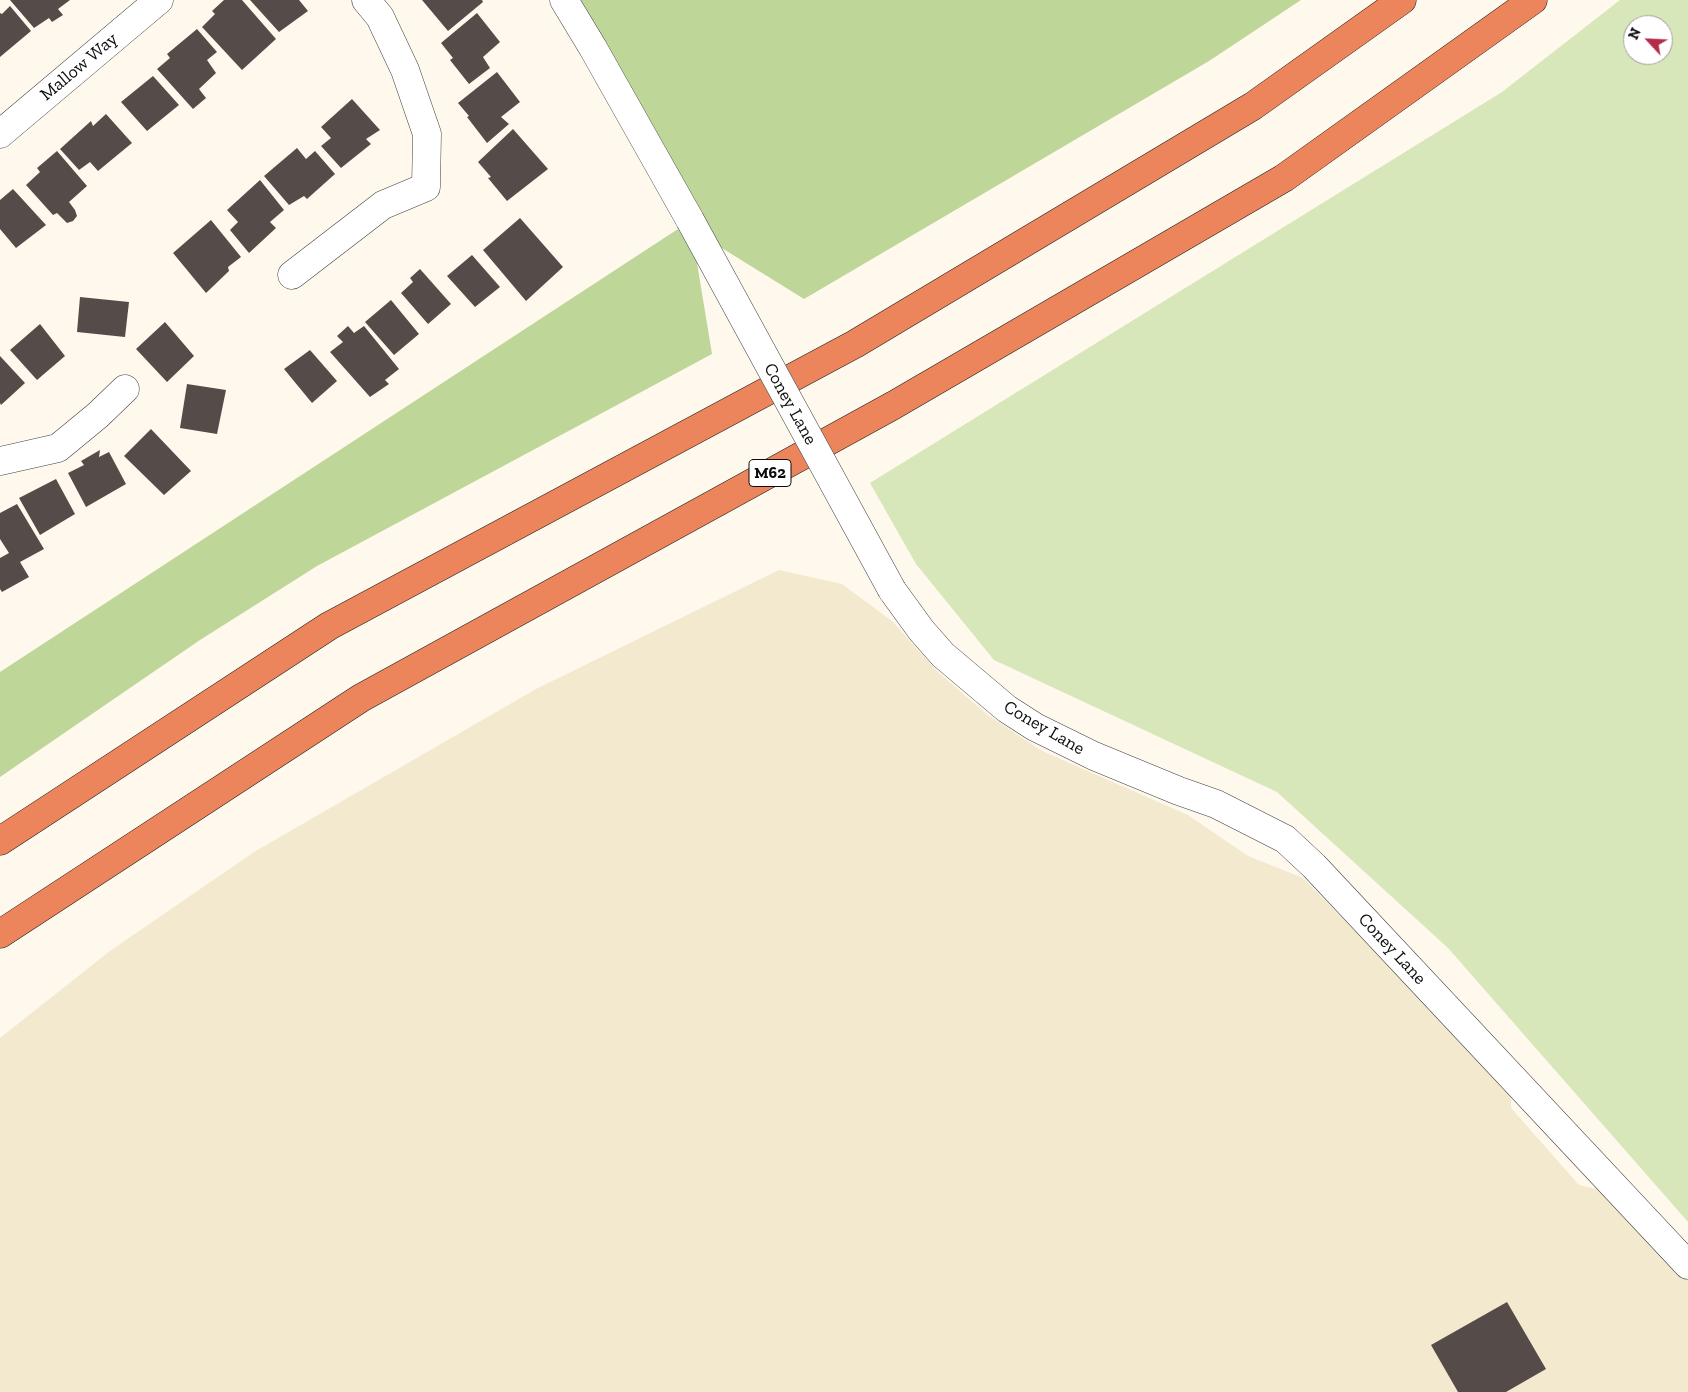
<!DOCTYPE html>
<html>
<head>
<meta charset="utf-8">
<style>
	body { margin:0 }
	#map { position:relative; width:1688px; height:1392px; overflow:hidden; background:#fef8ed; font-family:"Zilla Slab",serif }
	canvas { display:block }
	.north { position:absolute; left:1623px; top:15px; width:50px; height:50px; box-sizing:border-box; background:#fff; border:1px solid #9e9e9e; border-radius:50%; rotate:295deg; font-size:14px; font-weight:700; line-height:20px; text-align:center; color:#0d0d0d }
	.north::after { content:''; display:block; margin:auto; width:18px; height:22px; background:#b52c4a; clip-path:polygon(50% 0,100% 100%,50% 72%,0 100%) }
</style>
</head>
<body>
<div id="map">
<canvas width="1688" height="1392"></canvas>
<div class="north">N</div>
</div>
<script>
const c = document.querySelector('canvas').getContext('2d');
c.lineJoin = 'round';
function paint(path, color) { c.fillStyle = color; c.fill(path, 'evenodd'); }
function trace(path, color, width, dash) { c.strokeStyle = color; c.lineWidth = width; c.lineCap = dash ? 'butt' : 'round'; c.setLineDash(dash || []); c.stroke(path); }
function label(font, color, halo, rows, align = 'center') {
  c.font = font + ' "Zilla Slab",serif'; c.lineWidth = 5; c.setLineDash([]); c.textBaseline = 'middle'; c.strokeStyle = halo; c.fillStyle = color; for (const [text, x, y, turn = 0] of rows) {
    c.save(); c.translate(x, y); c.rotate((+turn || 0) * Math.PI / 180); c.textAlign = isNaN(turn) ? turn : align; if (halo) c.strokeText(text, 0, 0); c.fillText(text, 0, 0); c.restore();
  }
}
paint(new Path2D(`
	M779,570L842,584L892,621L939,673L989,716L1042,751L1188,815L1248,856L1303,878L1511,1090V1108L1579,1185L1605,1191L1688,1281V1392H0V1038L110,951L254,852L536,689Z`), '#f3e9cf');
paint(new Path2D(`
	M1620,0H1688V1222L1448,948L1277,792L994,660L916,564L870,483L1502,92ZM1633,25H1663V55H1633Z`), '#d8e7b9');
paint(new Path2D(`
	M577,0H1301L1209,61L804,299L717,245Z
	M678,229L696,257L712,354L317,566L200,640L0,777V672Z`), '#bfd699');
paint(new Path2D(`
	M10,0H70L58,9L63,15L52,22L49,18L34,28Z
	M224,0H242L276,39L242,70L202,27L215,14L212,11Z
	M250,0H299L308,11L279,32Z
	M422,0H482L483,2L448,31Z
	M10,6L31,31L0,57V13L2,14Z
	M477,13L500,42L483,57L490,68L469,84L450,60L453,58L441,43Z
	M197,29L217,52L207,60L216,73L199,89L206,98L193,109L157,69L170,58L167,54Z
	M497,72L520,102L501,117L509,124L487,143L467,117L469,116L458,103Z
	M153,76L179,105L147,131L121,102Z
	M352,99L380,130L366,139L371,144L341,168L321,146L331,138L321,127Z
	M106,114L132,143L98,171L90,162L79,170L60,149L91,121L93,126Z
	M513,129L548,169L507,201L488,178L491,177L478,162Z
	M297,148L306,159L315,151L335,174L307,199L304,196L289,205L264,176Z
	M57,151L87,186L69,202L75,210L77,216L73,221L67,223L57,213L53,215L26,185L40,172L37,168Z
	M260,180L284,210L270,222L276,228L249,253L230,230L238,222L227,210Z
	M13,189L46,225L16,248L0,229V200Z
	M520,218L563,267L526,301L483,250Z
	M211,220L241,257L228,267L229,271L206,293L173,253Z
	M472,255L500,287L475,307L447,276Z
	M420,269L451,304L428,324L401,293L413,282L410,278Z
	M80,297L129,302L125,337L77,332Z
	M391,300L419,334L394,355L365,322Z
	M165,322L194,356L167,382L136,349Z
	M40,324L65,356L37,380L10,350Z
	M348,326L354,333L364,326L399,369L385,380L389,384L370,397L330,352L343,342L337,336Z
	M310,350L337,381L312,403L284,369Z
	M0,356L25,383L1,405L0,403Z
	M187,384L226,390L217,434L180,428Z
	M151,429L191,471L164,495L124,456Z
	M100,450L99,457L109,452L126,484L86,507L68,473L84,465L81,461Z
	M56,479L75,514L40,535L19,498Z
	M17,504L44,549L20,562L29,577L2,592L0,589V558L9,553L0,539V513Z
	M1507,1302L1546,1369L1506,1392H1458L1431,1345Z`), '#554c49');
const minor = new Path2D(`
	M564,0L593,48L690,220
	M0,134L159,0
	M292,275L383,205L426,187L427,134L405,70L380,17L366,0
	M0,461L58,448L98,415L125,389
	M892,590L921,630L943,655L1007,709L1035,727L1094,756L1179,791L1216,804L1285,839L1314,866L1688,1265`);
const motorway = new Path2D(`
	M0,841L329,626L855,344L1253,106L1402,0
	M0,934L361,698L894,405L1284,178L1533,0`);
trace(minor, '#404040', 29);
trace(motorway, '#1e1e1e', 29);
trace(minor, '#fff', 28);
trace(motorway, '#ed855c', 28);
const minorBridge = new Path2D(`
	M690,220L892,590`);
trace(minorBridge, '#404040', 29, []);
trace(minorBridge, '#fff', 28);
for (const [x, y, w] of [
	[770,473,42]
]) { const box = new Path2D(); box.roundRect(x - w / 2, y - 13.5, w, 27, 4); c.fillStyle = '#fff'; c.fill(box); trace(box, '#0d0d0d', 1); }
label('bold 16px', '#0d0d0d', null, [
	["M62",770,473]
]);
label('18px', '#0d0d0d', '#fff', [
	["Mallow Way",79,67,-40],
	["Coney Lane",790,404,61],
	["Coney Lane",1044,728,30],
	["Coney Lane",1392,949,47]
]);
</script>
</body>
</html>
